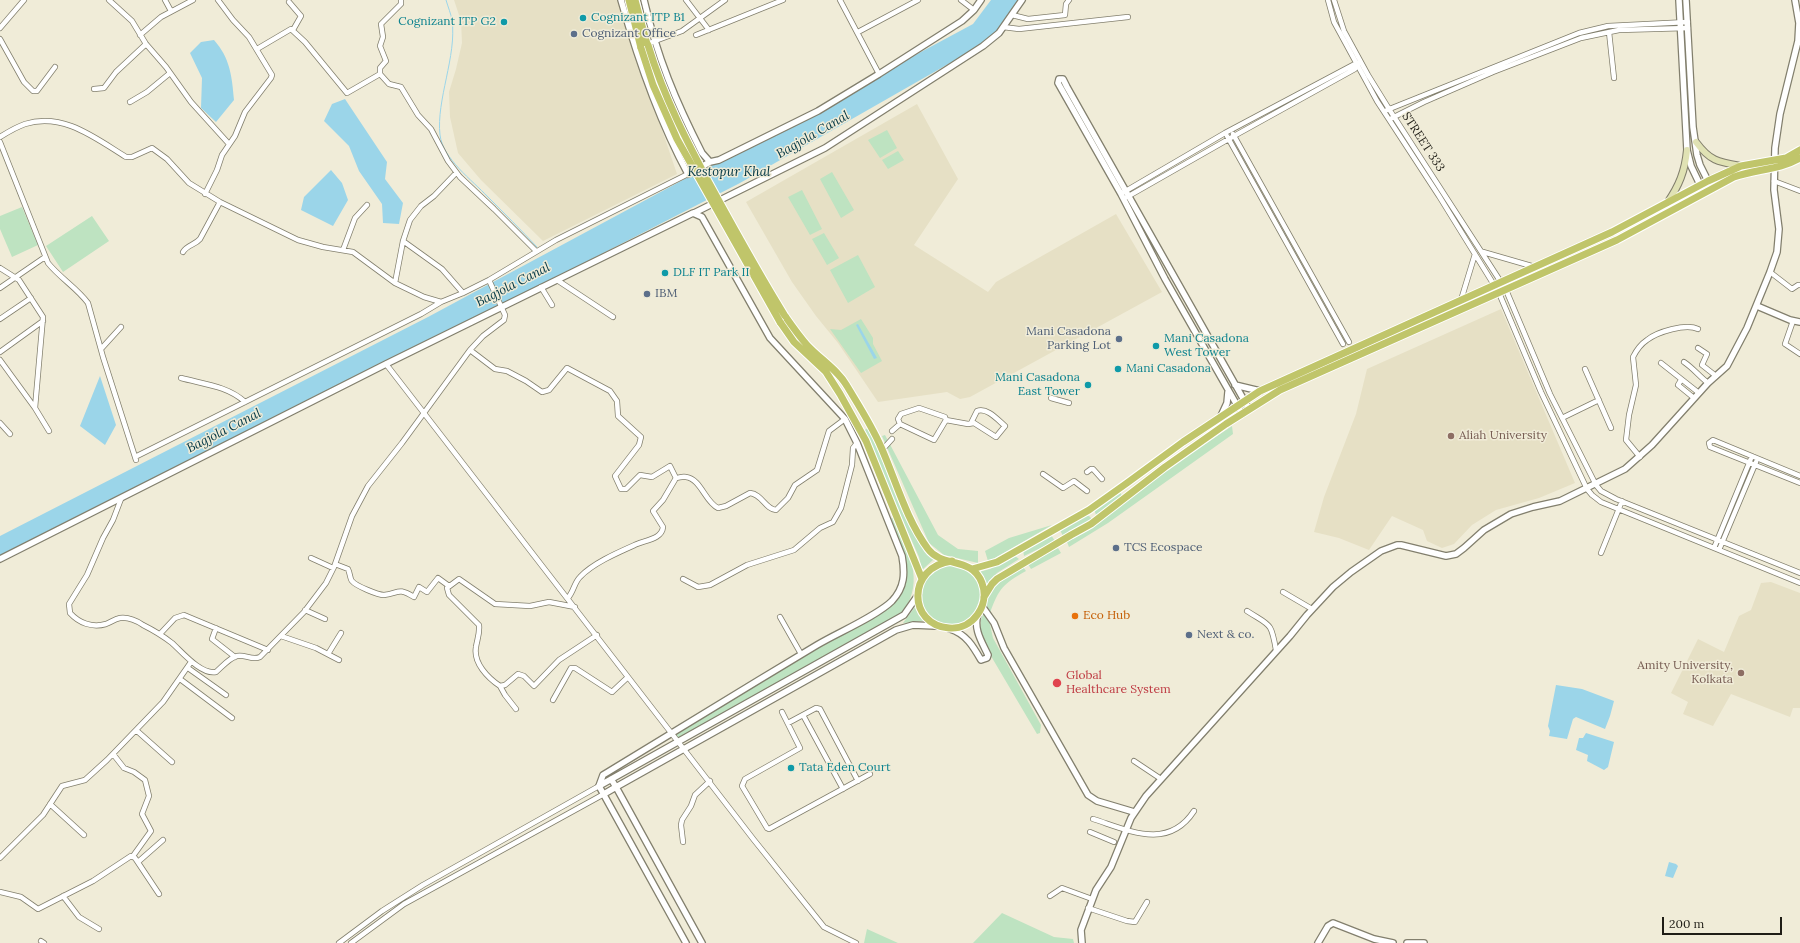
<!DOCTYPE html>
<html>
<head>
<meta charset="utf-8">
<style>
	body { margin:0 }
	#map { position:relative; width:1800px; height:943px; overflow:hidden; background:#f0ecd8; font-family:Lora,serif }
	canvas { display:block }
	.scale { position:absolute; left:1662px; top:917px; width:120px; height:18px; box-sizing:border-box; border:2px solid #1f1d16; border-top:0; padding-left:5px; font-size:12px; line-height:14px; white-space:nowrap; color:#1f1d16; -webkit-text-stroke:3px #f0ecd8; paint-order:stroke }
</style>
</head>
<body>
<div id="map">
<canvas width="1800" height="943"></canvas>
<div class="scale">200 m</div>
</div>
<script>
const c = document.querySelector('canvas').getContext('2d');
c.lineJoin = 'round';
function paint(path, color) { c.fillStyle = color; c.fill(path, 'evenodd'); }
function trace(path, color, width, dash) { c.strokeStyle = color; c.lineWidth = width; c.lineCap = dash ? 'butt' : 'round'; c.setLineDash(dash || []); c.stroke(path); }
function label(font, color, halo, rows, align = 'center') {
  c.font = font + ' Lora,serif'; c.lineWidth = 3; c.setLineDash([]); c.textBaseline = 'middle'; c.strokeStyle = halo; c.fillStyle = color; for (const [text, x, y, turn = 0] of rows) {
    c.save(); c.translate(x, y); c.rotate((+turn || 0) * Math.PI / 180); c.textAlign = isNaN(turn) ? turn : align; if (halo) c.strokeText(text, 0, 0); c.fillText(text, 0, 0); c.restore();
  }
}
paint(new Path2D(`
	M454,0H618L677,174L543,241L481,180L458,153L450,117L449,92L456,69L462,43L461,21Z
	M917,104L958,179L914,245L988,292L996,282L1116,214L1162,292L970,397L960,399L947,392L878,402L838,343L816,316L792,282L746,202Z
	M1501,309L1575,483L1539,498L1496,510L1472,525L1454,544L1442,548L1427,541L1423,530L1392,516L1369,550L1339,538L1314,532L1324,497L1356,414L1367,369Z
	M1771,582L1800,593V708H1793L1790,717L1731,694L1713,726L1683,714L1688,702L1671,693L1698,639L1724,652L1739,616L1751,610L1761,583Z`), '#e6e0c5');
paint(new Path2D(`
	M887,130L897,148L880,158L868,140Z
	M898,151L904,160L888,169L882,160Z
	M832,172L854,210L841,218L820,179Z
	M802,190L822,229L810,235L788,197Z
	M22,207L38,245L12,257L0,229V216Z
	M92,216L109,241L63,272L46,246Z
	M824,233L839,258L827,265L812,239Z
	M858,255L875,287L848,303L830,270Z
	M861,319L873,338V344L882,361L861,373L830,329L841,330Z
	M1232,426L1233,434L1108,523L1069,547L1067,542L1089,530L1166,470Z
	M868,428L925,551L934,559L922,570L919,557L863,431Z
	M885,435L938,535L958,549L978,551V563L944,555L929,543L882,436Z
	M1120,492L1122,496L1096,515L1094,509Z
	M1085,515L1089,516L1092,519L1063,536L1060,530Z
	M894,517C907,550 926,579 903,612L678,738L676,735L811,651L886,609L902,589L907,576V563L891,518Z
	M1052,525L990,561H988L985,551L1009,538Z
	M1051,535L1055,541L1024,556L1023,550Z
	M1058,548L1061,553L1031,569L1028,564Z
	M1015,556L1019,559L997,573L986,585L979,572L990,569Z
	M921 595a30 30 0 1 1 60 0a30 30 0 1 1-60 0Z
	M1023,567L1026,571C1003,584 999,588 990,613C975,593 1009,576 1023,567Z
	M915,607L918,614L923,621L903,623Z
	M984,612L989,620L993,638L1041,725L1040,733L1037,734L988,651L980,631L981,619Z
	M1002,913L1054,937L1073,939L1074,943H973Z
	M867,929L898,943H864Z`), '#bee3c1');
paint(new Path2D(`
	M991,0H1018L992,39L740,183L0,562V536L428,317L973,24Z
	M214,40C230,58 232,76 234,100L216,122L201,108L202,78L190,53L201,42Z
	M345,99L387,162L385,179L403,203L399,224L383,223L382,204L359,171L349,146L324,121L332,104Z
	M331,170L342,183L348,200L333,226L301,210L304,197Z
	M858,324L877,358L874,359L856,325Z
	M100,376L116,425L105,445L80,426Z
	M1556,685L1582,689L1614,701L1610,716L1605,729L1576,717L1573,719L1567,739L1549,736L1550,731L1548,726Z
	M1586,733L1614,742L1608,767L1604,770L1587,761L1588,755L1576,750L1579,738H1583Z
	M1669,862L1676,864L1678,866L1673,878L1665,876Z`), '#9bd5e9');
trace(new Path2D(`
	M446,0C448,7 451,14 452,20C457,56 436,100 440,135C443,159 472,180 488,197C504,213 521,230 537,247`), '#9bd5e9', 1);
const minor = new Path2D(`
	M109,0L132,21L146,44L166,67L191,102L229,144
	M165,0L171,11
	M401,0V4L381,24L383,37L380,46L386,61L380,68V74L389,84L401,87L418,115L431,129L448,161L460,177L494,209L536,251
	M686,0L709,30
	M840,0L879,74
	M961,0L974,10
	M1328,0L1334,22L1377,101L1439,196L1499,293L1541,392L1587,489L1592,495L1601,502L1800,583
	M1334,0L1344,31L1368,75L1389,109L1506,290L1550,394L1596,485L1601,491L1616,499L1800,573
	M289,2L301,16L293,30
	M1012,15L1028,19L1065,15L1066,4L1069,0
	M1003,27L1019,29L1128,17
	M0,28L24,0
	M858,32L918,0
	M1609,32L1614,78
	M140,35L161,17L193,0
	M696,35L783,0
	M0,39L24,82L33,91H37L55,67
	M647,44L682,31L725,0
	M257,49L291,29L305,42L347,93L380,74
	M94,89L104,88L116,72L146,44
	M130,102L147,92L170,73
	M1387,110L1579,33L1608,26L1688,22
	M1392,118L1424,102L1493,72L1581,38L1619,30L1688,28
	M1233,134L1349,342
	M1227,136L1343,344
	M0,137C8,132 16,127 25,124C63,112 95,138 126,157H132L152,148L167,159L189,183L220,202L298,240L323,247L353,252L395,283L424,297L441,302
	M0,142L48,263C60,278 77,288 88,303L103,357L136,460
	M1774,181L1800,191
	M1124,192L1225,133L1353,65L1359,63
	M205,194L217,170L222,155L235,136L245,112L271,78L272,75L249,37L233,20L218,0
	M1127,197L1234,136L1355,69L1356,65
	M403,241L442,269L463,293
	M343,250L355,218L367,205
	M183,252C187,245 195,245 200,239L220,202
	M1483,252L1535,267
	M0,268L19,280L43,317L35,408L49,431
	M1770,272L1792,289L1798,285H1800
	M557,280L613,317
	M395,283L403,241L410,220L421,206L434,196L456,173
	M541,287L552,305
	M0,288L45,257
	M1461,300L1475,254
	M0,319L31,298
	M1793,321L1785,344L1800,354
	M1698,348L1707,354L1702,365L1716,376
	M101,349L121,327
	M470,350L495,369L507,371L526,381L542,392L549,390L567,368L610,391L617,401L618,416L641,437L639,445L615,476L621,489H626L640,475L652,477L670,466L676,478C679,478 682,476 686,477C701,479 705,502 718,508L726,506L750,493C762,494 765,509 776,510L788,498L795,485L817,470L829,431L845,419
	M0,352L43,321
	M0,360L35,408
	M1684,362C1693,368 1699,376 1708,383
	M1661,363L1699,393
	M386,364L754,840L824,927L856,943
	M1585,369L1611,428
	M181,378C203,384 228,386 245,402
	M1681,380L1678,385L1694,398
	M1051,398L1069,403
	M1562,418L1599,400
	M0,423L10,434
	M900,424L898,419L901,414L919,408L945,417L946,420
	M892,431L900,424L934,440L946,420L968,424L974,423L996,437L1005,426C998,420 987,407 977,411L971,423
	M882,450L892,439
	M135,457L421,314L441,302L463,293L489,280L556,240L688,174
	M1640,457L1626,440L1629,415L1636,385L1633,357C1636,351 1641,344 1647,340C1657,332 1686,323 1698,329
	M1087,472L1091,469H1093L1102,479
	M1043,474L1063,488L1074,481L1087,491
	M1800,476L1713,440L1709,443L1710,447L1800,483
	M121,499L113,520L103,538L87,575L69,604L70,613C79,623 92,628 106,624C111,622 115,619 120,618C128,617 137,621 143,625C153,630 163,636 172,643C182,652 201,675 216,672C222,667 229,658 237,656C245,654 252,661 260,657L304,612L326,583L334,567L352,516L368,486L402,443L470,350L483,336L504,320L505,315L489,280
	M1714,548L1752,456
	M1719,550L1756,462
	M1601,553L1622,501
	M311,558L333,568
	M335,564L348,569C350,573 350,579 352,581C356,586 378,595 384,595C400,593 397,587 414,597L419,587L427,592L438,578L449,586
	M683,579L698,587L710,585L747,565L794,550L820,528L833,522L841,508L852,465L853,448L857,443
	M1283,592L1312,609
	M568,598C574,591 574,583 580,577C593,563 619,552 637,544C646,540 662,539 663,527L653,511L663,500L676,478
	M575,607L549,602L530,606L495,604L459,579L447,588L449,595L479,625C480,633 477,640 476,647C473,663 488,678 500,686L505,685L518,674L524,676L534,686L559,660L597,635
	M305,610L325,619
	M1247,611C1270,626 1271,621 1276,650
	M780,617L801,654
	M216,628L212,639L235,657
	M160,634L175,618L184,615L268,650
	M281,636L316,648L339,660
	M328,654L341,633
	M188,668L226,695
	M180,679L232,718
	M500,686L505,695L516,709
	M553,700L571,668H575L612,692L628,677
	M782,712L800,748L745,779L742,786L767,828L769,829L870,774
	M803,715L843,789
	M788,723L816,708L820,709L858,781
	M136,730L172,762
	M113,754L124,768L134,772L145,780L149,796L142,814L151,831L133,856
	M1134,761L1161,779
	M50,804L84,835
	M1093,819C1128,830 1168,851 1194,811
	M1090,832L1114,842
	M683,842L681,825L682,820L691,806L695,795L710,781
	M0,858L43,815L62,786L85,780L107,760L163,702L191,662
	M138,862L163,840
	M0,892L21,897L38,909L93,881L131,856L135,858L159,894
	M63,896L79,917L99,929
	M1050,896L1062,888L1092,899
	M1088,908L1127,921L1135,922L1147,902
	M41,941L44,943
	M339,943L382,911L423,885L599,786
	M351,943L404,904L604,794`);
const tertiary = new Path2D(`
	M621,0C638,60 658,119 688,174L710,162
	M644,0C657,57 676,102 702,153L710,162L719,160L818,111L879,74L962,21L974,10L981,0
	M1679,0L1687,150L1691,166L1704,193
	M1686,0L1693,127L1697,155L1700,165L1712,189
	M694,213L825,148L983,46L999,33L1022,0
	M1757,306L1790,320L1800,322
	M1235,385L1260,391
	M1242,414L1165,279L1121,194L1058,83L1059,79H1063L1067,87L1249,409
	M1221,416L1227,403L1228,392
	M0,559L386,364L693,213L702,217L770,338L845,419L857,443L902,556C905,573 905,587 892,601C877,616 837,633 817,645C747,687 677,730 608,772L603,775L599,786
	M982,606L994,623L1004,648L1088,795L1097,801L1134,812
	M950,629C966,634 973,646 981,660L987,658L988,655C982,642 973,629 978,614
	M604,794L616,787L611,779
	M686,943L599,786L904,615L918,595
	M702,943L616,787L896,630L913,625L936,626
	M1082,943L1081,930L1096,890L1111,867L1131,818L1146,796L1290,636L1307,615L1333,587L1351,572L1381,551L1397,545H1401L1446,556L1456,554L1464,548L1484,530L1511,514L1533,507L1560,501L1625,469L1652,445L1708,383L1727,366L1747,328L1770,272L1777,252L1779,229L1774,190L1775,148L1780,114L1798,41L1799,23L1795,0
	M1318,943L1328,926L1333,923L1374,939L1393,943
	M1407,943H1424`);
const secondary = new Path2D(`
	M1696,142C1710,161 1718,162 1741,166
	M1667,203C1679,186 1685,171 1687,150`);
const primary = new Path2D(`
	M629,0L641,48
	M635,0L647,44
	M785,316C792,326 799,336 807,345C820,359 838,370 847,386C859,406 872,426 881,447C896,481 906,519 928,549C942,568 972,556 982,583C990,605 973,630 949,628C908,625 906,567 952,561
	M780,322L794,342L826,372L840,394L866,441L922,579
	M972,569L997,562L1089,510L1127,483L1183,442L1260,391L1612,232L1708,181L1741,166L1786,158L1800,150
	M984,597L992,584L997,579L1071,535L1091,524L1165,467L1226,424L1280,390L1617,240L1734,177C1756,169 1780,170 1800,158`);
trace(minor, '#827f6d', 6);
trace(tertiary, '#827f6d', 8);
trace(secondary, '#827f6d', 8);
trace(primary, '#fff', 9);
trace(minor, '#fff', 4.5);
trace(tertiary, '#fff', 5.5);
trace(secondary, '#e0e2b4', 6);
trace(primary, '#c0c56a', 7);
const primaryBridge = new Path2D(`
	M648,45C664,98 688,144 714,192C737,234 760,276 785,316
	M641,48L653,85L677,139L780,322`);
trace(primaryBridge, '#fff', 9, []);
trace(primaryBridge, '#c0c56a', 7);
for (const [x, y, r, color] of [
	[583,18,4,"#0f9aa8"],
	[504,22,4,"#0f9aa8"],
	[574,34,4,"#5c6f8a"],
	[665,273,4,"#0f9aa8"],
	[647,294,4,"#5c6f8a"],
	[1119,339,4,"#5c6f8a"],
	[1156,346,4,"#0f9aa8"],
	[1118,369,4,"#0f9aa8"],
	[1088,385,4,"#0f9aa8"],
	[1451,436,4,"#8d6e63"],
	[1116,548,4,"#5c6f8a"],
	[1075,616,4,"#e8710a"],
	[1189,635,4,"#5c6f8a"],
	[1741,673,4,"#8d6e63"],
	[1057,683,5,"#e0444e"],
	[791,768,4,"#0f9aa8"]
]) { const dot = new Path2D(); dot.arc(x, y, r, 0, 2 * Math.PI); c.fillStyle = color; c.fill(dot); trace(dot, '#f0ecd8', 1.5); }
label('12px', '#0d838f', '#f0ecd8', [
	["Cognizant ITP B1",591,18],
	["Cognizant ITP G2",496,22,"right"],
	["DLF IT Park II",673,273],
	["Mani Casadona",1164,339],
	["West Tower",1164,353],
	["Mani Casadona",1126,369],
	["Mani Casadona",1080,378,"right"],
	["East Tower",1080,392,"right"],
	["Tata Eden Court",799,768]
], 'left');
label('12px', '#4e5e75', '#f0ecd8', [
	["Cognizant Office",582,34],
	["IBM",655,294],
	["Mani Casadona",1111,332,"right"],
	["Parking Lot",1111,346,"right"],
	["TCS Ecospace",1124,548],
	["Next & co.",1197,635]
], 'left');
label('12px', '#1f1d16', '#f0ecd8', [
	["STREET 333",1423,142,57]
]);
label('12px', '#785e54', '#f0ecd8', [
	["Aliah University",1459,436],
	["Amity University,",1733,666,"right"],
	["Kolkata",1733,680,"right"]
], 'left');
label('12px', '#c56008', '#f0ecd8', [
	["Eco Hub",1083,616]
], 'left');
label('12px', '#be3a42', '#f0ecd8', [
	["Global",1066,676],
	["Healthcare System",1066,690]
], 'left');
label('italic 13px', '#003745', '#f0ecd8', [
	["Bagjola Canal",813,135,-30],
	["Kestopur Khal",729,172],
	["Bagjola Canal",513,285,-27],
	["Bagjola Canal",224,431,-27]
]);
</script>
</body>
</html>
